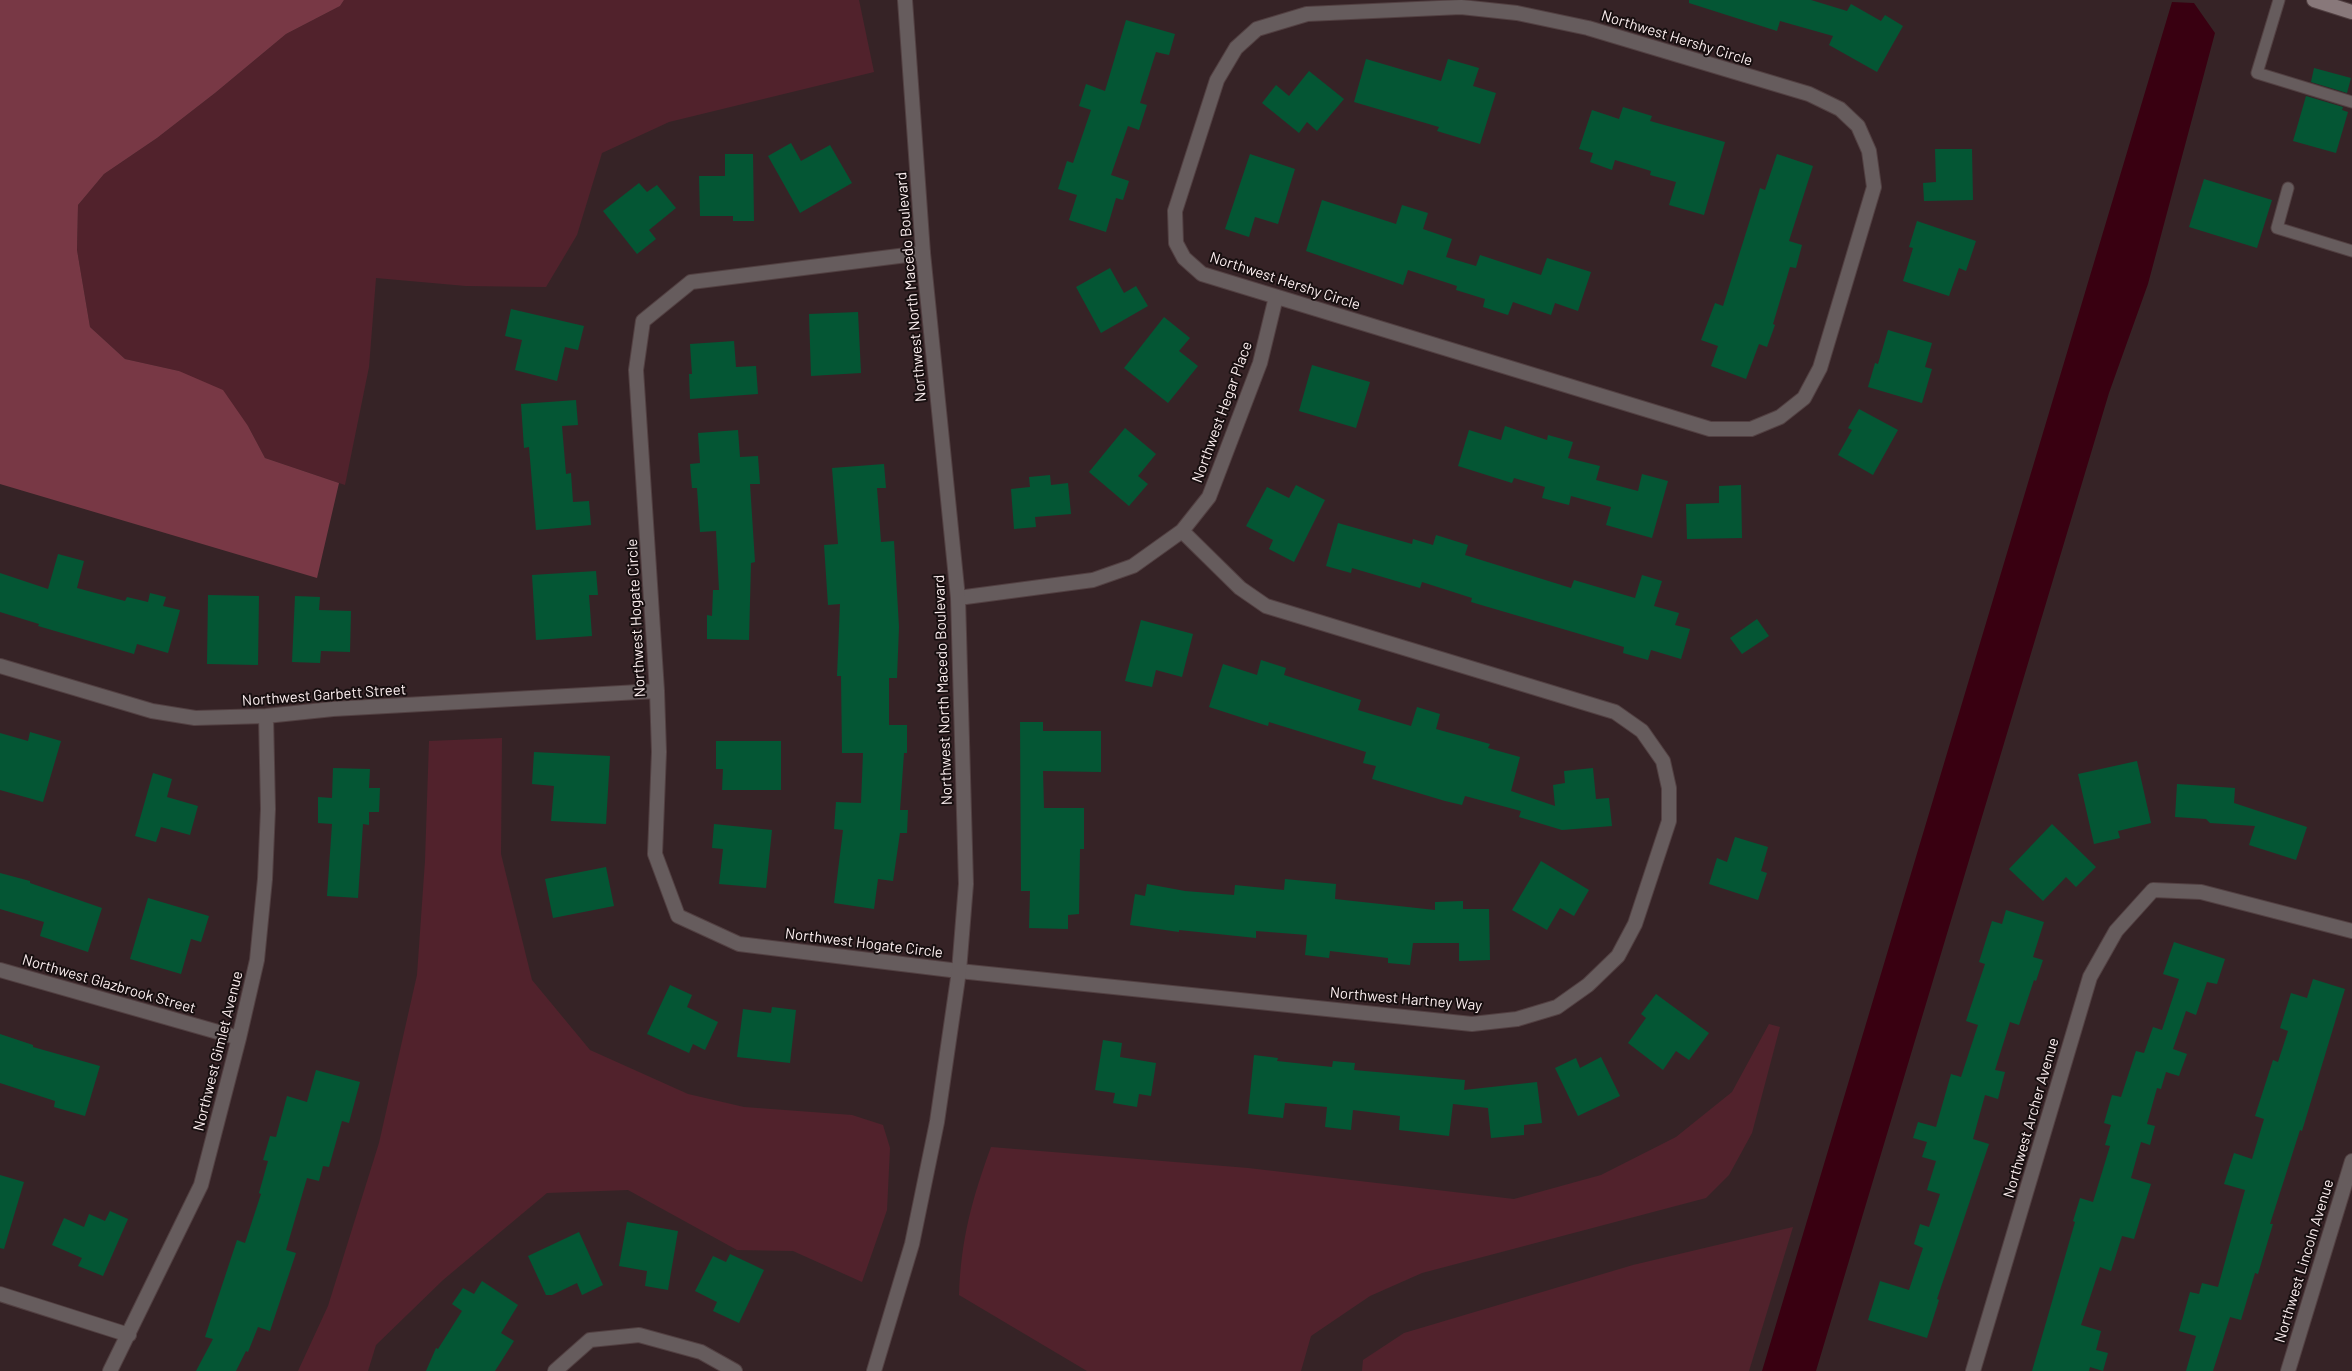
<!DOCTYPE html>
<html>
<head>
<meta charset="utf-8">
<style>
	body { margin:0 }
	canvas { display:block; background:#362326 }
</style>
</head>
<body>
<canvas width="2352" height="1371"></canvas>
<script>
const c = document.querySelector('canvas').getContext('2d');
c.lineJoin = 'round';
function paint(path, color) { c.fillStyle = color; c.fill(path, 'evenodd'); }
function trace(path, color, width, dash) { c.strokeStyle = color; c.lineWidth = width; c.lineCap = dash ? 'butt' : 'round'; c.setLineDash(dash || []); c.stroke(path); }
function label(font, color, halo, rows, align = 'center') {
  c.font = font + ' Barlow,sans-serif'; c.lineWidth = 4; c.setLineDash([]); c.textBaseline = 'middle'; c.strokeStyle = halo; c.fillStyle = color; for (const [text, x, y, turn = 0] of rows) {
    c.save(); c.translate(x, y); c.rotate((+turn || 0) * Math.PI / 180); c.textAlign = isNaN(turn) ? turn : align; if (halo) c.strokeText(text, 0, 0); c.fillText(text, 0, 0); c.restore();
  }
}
paint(new Path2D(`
	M344,0H859L874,72L669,122L602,153L577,235L546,287L466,286L376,278L369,367L345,485L265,458L248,426L179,371L125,359L90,327L77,250L78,205L104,174L157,138L215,93L286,34L340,6Z
	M502,738L501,854L532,980L590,1050L688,1094L744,1107L852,1115L883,1125L890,1148L887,1210L862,1282L793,1251L737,1250L628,1190L547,1193L443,1280L376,1345L368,1371H298L328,1306L379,1143L417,975L425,861L429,741Z
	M1769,1024L1780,1027L1752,1133L1729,1175L1706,1198L1422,1273L1370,1296L1311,1336L1301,1371H1087L959,1295C961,1239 972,1199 991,1147L1248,1168L1514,1199L1601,1175L1676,1137L1732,1092Z
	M1793,1227L1749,1371H1362L1363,1360L1404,1333L1633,1265Z`), '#51222c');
paint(new Path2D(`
	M0,0H344L340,6L286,34L215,93L157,138L104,174L78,205L77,250L90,327L125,359L179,371L223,390L248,426L265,458L339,483L317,578L0,484Z`), '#783845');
paint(new Path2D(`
	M2172,2L2194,3L2215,33L2148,284L2109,393L1816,1371H1762Z`), '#390011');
paint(new Path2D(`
	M1689,0H1811L1847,11L1851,4L1881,21L1885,15L1903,26L1877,72L1829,45L1833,36L1780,21L1777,31L1689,3Z
	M1126,20L1175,34L1169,55L1156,52L1140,103L1147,105L1139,130L1128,126L1111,175L1129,181L1123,200L1116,198L1106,232L1069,220L1077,195L1058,189L1067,161L1073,163L1091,110L1079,106L1086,84L1105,91Z
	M1366,59L1441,81L1448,59L1479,68L1473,86L1496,93L1480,144L1437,131L1439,127L1354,102Z
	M2314,68L2351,78L2347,93L2311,82Z
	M1309,71L1344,99L1317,131L1307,122L1299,133L1262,103L1276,85L1289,96Z
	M2306,96L2343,107L2342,110L2348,112L2336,153L2293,141Z
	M1623,107L1652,116L1650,121L1725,142L1704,215L1669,205L1676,182L1650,175L1651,171L1615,160L1612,170L1590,162L1593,153L1579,149L1592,110L1619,119Z
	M791,143L801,161L830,145L852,183L800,213L768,156Z
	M1935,149H1972L1973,200L1924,201L1923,183L1936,182Z
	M725,154H753L754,221H733V216H700L699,176H725Z
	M1250,154L1295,169L1278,224L1255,217L1249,237L1225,229Z
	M1777,154L1813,166L1789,241L1802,245L1796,268L1790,267L1773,324L1775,325L1767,347L1759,344L1746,379L1711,366L1718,346L1701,340L1715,303L1723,306L1760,188L1765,190Z
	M2204,179L2272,200L2257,248L2189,227Z
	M639,183L647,192L657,185L676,208L649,230L656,239L637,254L603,211Z
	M1322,200L1396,224L1402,205L1428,213L1423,229L1452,239L1446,257L1476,266L1480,255L1541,275L1547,258L1591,272L1578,311L1555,303L1551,315L1513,302L1508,315L1483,307L1485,299L1456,290L1457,286L1408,270L1403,285L1306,251Z
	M1917,221L1976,241L1966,271L1959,268L1949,296L1903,281L1913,248L1909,247Z
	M1110,268L1124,293L1136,286L1148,306L1101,333L1076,287Z
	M511,309L584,326L578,350L565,347L557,381L515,370L522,340L505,336Z
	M858,312L861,373L811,376L809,314Z
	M1164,317L1190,338L1179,351L1198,366L1168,403L1124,368Z
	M1888,330L1932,343L1925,367L1932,369L1922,403L1868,387L1875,363L1878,364Z
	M734,341L736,367L756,366L758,394L690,399L689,374H692L690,344Z
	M1312,365L1370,382L1356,428L1299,411Z
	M576,400L578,425L562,426L566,474L571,473L573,502L589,501L591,525L536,530L529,447L524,448L521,404Z
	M1859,409L1898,430L1873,475L1838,455L1852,430L1848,428Z
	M1505,426L1547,440L1548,435L1573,442L1568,458L1600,466L1596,480L1638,491L1642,474L1668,481L1652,538L1606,525L1611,507L1571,496L1569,505L1542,498L1545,487L1514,478L1512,483L1458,466L1469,430L1501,440Z
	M1125,428L1156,454L1138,476L1148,484L1129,506L1089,472Z
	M738,430L740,457L758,456L760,484H750L755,562L751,563L749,640L707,639V615L712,616L713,590H719L716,531L700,532L697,488H692L690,464L700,463L698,433Z
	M884,464L886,488H877L881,542L894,541L899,627L897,678H889V725H907V753H904L900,810H908L907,833H900L893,881L878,879L874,909L834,903L843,830L834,829L836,802L861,803L863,753H842L841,676H837L840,604L828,605L824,545L838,544L832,468Z
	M1050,475L1051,485L1068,483L1071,514L1035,517L1036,527L1014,529L1011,489L1030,487L1029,477Z
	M1296,485L1325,500L1294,562L1269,549L1273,540L1246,526L1267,487L1289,498Z
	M1741,485L1742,538L1687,539L1686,504L1719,503V486Z
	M1338,523L1412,544L1413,539L1433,545L1436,535L1468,545L1465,555L1571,588L1574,580L1635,598L1642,575L1662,581L1654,606L1679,613L1675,625L1690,629L1681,659L1651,650L1648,660L1623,653L1624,647L1471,602L1472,598L1422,582L1420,588L1352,568L1351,573L1326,566Z
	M58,554L84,561L77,588L125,601L127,597L148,602L150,593L166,597L163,606L180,610L168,653L137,644L134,654L38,626L39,624L0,612V573L48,589Z
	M596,571L598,595H589L592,636L536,640L532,575Z
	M208,595L259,596L258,665L207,664Z
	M295,596L320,597L319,610L351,611L350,652L321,651L320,663L292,662Z
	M1757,619L1769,636L1742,654L1730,638Z
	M1141,620L1193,634L1182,677L1156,670L1152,687L1125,681Z
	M1261,660L1286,668L1284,675L1361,700L1358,710L1411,726L1417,707L1440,714L1436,729L1490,744L1488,748L1520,757L1511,791L1555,806L1553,785L1565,783L1564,771L1593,768L1596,799L1609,798L1612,826L1562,830L1519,817L1521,811L1465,796L1462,805L1445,801L1372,779L1376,766L1363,763L1366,752L1269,722L1268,726L1209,707L1223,664L1257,675Z
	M1020,722H1043V731H1101V772L1043,771L1044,808H1084V849H1080L1079,914L1068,915V929L1029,928L1030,891H1021Z
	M30,732L61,741L43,802L0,790V733L28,741Z
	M716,741H781V790H722L723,769H716Z
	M534,752L610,756L606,824L551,821L554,786L532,784Z
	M2137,761L2151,823L2118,831L2120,838L2094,844L2078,774Z
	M333,768L370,769L369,788H380L379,812H369V825L363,824L358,898L327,896L332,824L318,823V797L332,798Z
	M153,773L172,779L167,797L198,806L190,835L161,827L156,842L135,836Z
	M2177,784L2235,788L2234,803L2307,827L2296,860L2249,845L2255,826L2210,823L2206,819L2175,817Z
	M714,824L772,830L766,888L719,884L723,849L712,848Z
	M2052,824L2096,867L2076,887L2066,877L2043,901L2009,869Z
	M1735,837L1768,847L1761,871L1767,873L1758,900L1709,884L1717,858L1727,862Z
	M1541,861L1589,890L1574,916L1560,908L1547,930L1512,910Z
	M606,867L614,906L553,918L545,879Z
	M0,873L30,881V883L102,908L88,952L40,936L44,922L0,909Z
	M1285,879L1336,884L1335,899L1435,910V902L1463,901V909H1489L1490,960L1459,961V943H1413L1410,965L1388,963V958L1330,951L1329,958L1305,955L1307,935L1256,931V938L1179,930V932L1130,925L1135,894L1145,896L1147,884L1185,891L1234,895L1235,885L1284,890Z
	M148,898L209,916L201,942L191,939L181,974L130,959Z
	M2006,910L2044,922L2033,957L2043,960L2036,981L2034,980L2019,1025L2010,1022L1995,1070L2005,1072L1998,1099L1985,1095L1973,1139L1989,1144L1937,1299L1939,1300L1927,1338L1868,1320L1880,1281L1909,1290L1923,1248L1914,1244L1920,1224L1929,1227L1940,1194L1927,1190L1936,1161L1922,1157L1927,1142L1913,1138L1918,1122L1936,1127L1951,1074L1961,1077L1978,1025L1966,1021L1985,964L1979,962L1992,921L2002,924Z
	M2174,942L2225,959L2217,984L2207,982L2196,1015L2186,1011L2173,1049L2187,1054L2179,1076L2166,1072L2161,1089L2157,1088L2147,1124L2155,1126L2150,1145L2141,1142L2131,1178L2151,1184L2134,1239L2122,1236L2111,1271L2100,1267L2081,1325L2101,1331L2096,1350L2108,1353L2103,1371L2090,1367L2089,1371H2032L2075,1222L2073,1221L2080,1198L2093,1202L2110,1146L2105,1145L2111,1125L2104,1123L2112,1095L2121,1097L2136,1051L2144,1053L2153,1027L2162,1030L2179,979L2163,974Z
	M2313,979L2345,989L2302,1131L2300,1130L2270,1224H2273L2258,1274L2255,1273L2241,1320L2230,1317L2213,1371H2186L2196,1336L2179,1331L2190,1292L2199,1294L2202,1283L2218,1287L2245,1190L2224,1184L2234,1153L2252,1159L2264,1119L2255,1116L2273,1060L2278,1062L2288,1031L2280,1028L2291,993L2307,998Z
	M670,985L692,995L687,1007L718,1022L705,1050L693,1044L689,1053L647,1034Z
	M1656,994L1709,1033L1689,1060L1676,1051L1663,1070L1628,1043L1646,1018L1641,1014Z
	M772,1007L796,1010L790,1063L737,1057L743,1009L771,1013Z
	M0,1034L33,1045V1047L100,1066L85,1116L54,1107L55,1101L0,1083Z
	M1103,1040L1122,1043L1120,1057L1156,1063L1151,1096L1139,1094L1137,1107L1113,1103L1115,1093L1095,1090Z
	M1254,1055L1278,1058L1277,1061L1332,1067L1333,1061L1355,1063L1354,1070L1465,1080L1464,1090L1537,1082L1542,1123L1524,1125V1135L1491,1138L1488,1108L1453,1104L1449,1136L1399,1130L1400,1116L1353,1110L1351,1130L1325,1127L1327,1107L1285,1103L1283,1118L1248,1114Z
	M1601,1057L1620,1096L1578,1116L1555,1068L1576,1058L1580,1068Z
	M316,1070L360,1082L349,1123L342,1121L329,1167L323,1166L319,1181L307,1178L286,1250L296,1253L270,1331L258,1327L248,1352L246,1351L236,1371H196L213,1339L205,1337L237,1240L245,1243L261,1194L259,1193L268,1161L263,1160L270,1136L276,1137L287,1096L307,1102Z
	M0,1175L24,1182L4,1249L0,1248Z
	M110,1211L128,1219L103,1276L78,1266L82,1258L52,1245L64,1218L84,1227L89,1214L105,1221Z
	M627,1222L678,1231L668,1290L645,1286L647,1271L619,1266Z
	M579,1232L603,1285L582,1295L577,1283L552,1295H546L528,1256Z
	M730,1254L764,1270L739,1323L713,1311L717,1302L695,1291L713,1256L726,1262Z
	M482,1281L518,1305L501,1333L514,1341L495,1371H426L436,1348L438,1349L462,1311L452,1304L463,1288L474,1294Z`), '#045634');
const service = new Path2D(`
	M2279,0L2257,73L2352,102
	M2288,188L2277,228L2352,251`);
const minor = new Path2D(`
	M1461,7L1517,13L1588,28L1809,94L1840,109L1858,126L1869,151L1874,187L1820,368L1804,398L1780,417L1751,429H1710L1202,274L1184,258L1176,243L1175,211L1217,80L1236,48L1257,29L1307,14Z
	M923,253L691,282L643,321L636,370L657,691L659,752L655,854L678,916L739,944L959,971L1472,1024L1517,1019L1557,1007L1588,985L1618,956L1635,924L1669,821V788L1663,761L1642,731L1615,712L1266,606L1240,588L1182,531
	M958,598L1093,580L1133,566L1182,531L1209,497L1260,363L1276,297
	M0,666L152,711L195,718L266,716L333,709L657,691
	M0,970L239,1038
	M0,1294L129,1335
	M110,1371L201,1185L239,1038L257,960L265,879L268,809L266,716
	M555,1371L590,1340L639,1335L701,1352L735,1371
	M1973,1371L2090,977L2116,931L2153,890L2201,892L2352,931
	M2288,1371L2352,1161`);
const tertiary = new Path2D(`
	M874,1371L912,1244L937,1122L959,971L966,884L958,598L923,253L905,0`);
const secondary = new Path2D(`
	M2314,0L2352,12`);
trace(service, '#524042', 13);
trace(minor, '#524042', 16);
trace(tertiary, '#524042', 16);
trace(secondary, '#524042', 16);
trace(service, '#665c5d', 11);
trace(minor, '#665c5d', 14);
trace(tertiary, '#665c5d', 14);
trace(secondary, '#88787a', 14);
label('15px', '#fceff0', '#180f10', [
	["Northwest Hershy Circle",1677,38,17],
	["Northwest Hershy Circle",1285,281,18],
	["Northwest North Macedo Boulevard",911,287,-95],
	["Northwest Hegar Place",1222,412,-70],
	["Northwest Hogate Circle",636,618,-93],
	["Northwest North Macedo Boulevard",943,690,-92],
	["Northwest Garbett Street",324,695,-4],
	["Northwest Hogate Circle",864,943,7],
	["Northwest Glazbrook Street",109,984,16],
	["Northwest Hartney Way",1406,999,5],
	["Northwest Gimlet Avenue",218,1051,-76],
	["Northwest Archer Avenue",2031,1118,-74],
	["Northwest Lincoln Avenue",2304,1261,-73]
]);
</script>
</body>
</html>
